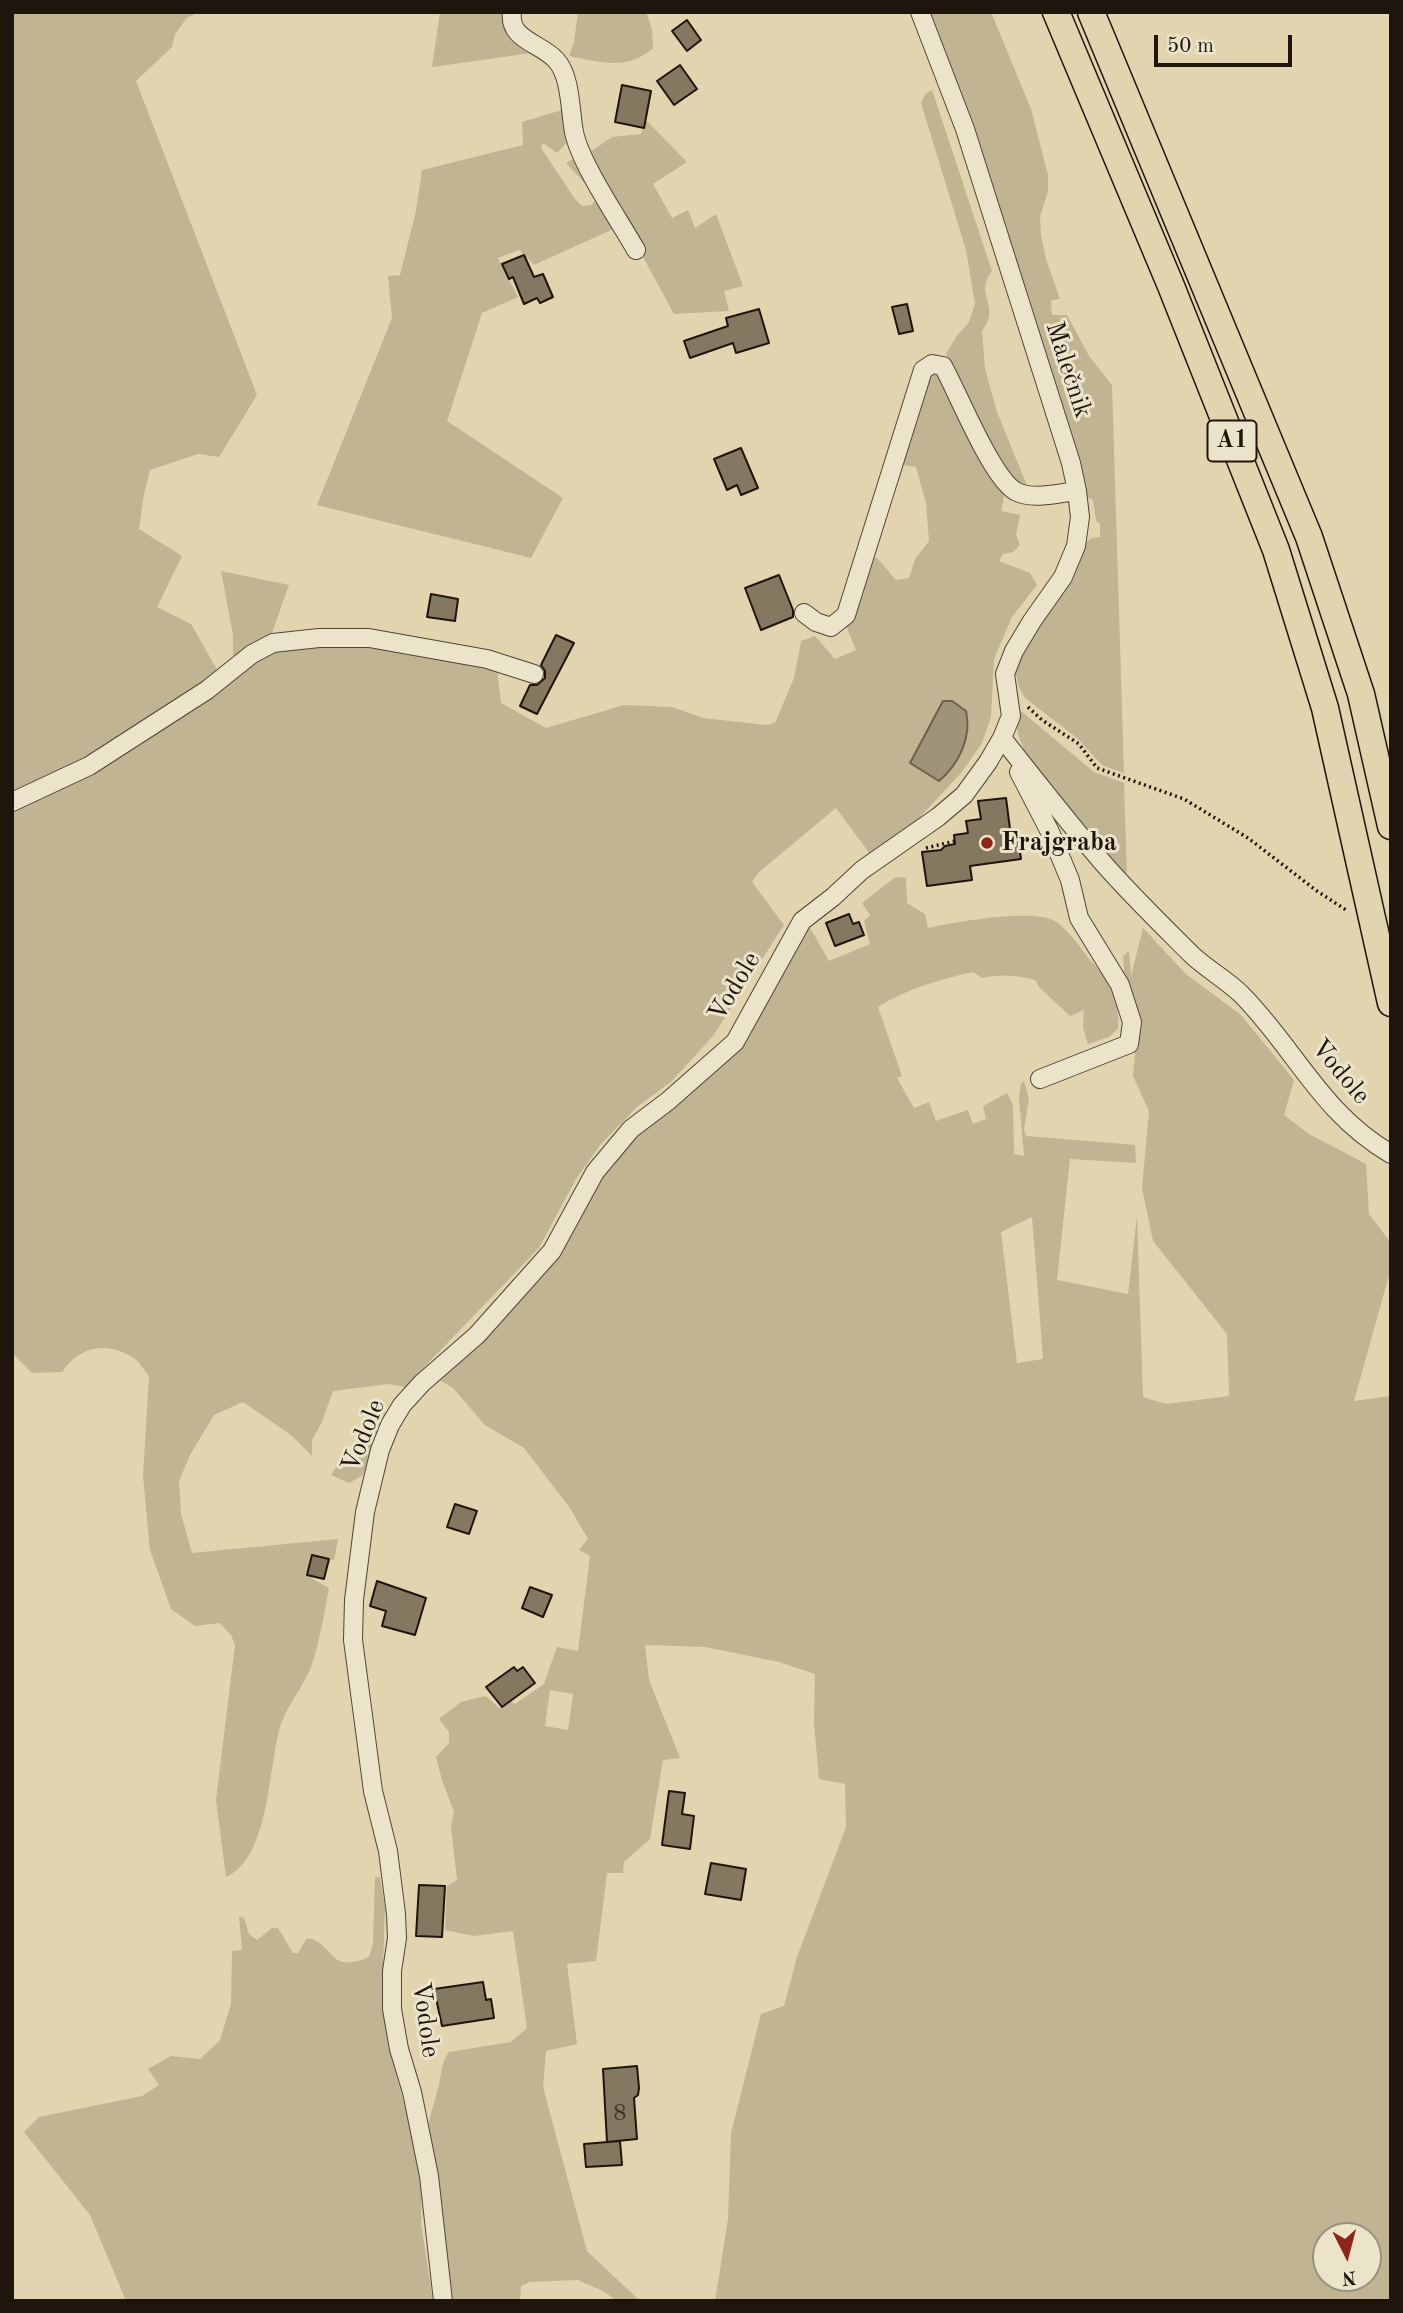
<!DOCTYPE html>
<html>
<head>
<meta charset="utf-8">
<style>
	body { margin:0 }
	#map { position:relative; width:1403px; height:2313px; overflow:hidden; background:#e1d4af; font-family:"Old Standard TT",serif }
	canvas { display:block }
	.frame { position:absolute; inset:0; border:14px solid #20150d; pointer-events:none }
	.north { position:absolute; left:1312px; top:2222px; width:70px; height:70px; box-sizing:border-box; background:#ece3cb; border:2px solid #9a917f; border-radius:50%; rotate:174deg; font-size:19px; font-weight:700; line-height:28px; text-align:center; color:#20150d }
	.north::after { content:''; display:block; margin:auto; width:24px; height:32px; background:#8f2418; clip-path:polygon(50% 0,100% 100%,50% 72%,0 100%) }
	.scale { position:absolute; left:1154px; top:35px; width:138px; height:32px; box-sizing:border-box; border:4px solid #20150d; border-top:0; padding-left:9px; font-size:21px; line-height:24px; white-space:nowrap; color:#20150d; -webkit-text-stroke:5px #ece3cb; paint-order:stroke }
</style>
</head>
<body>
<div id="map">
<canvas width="1403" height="2313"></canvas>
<div class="frame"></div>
<div class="north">N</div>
<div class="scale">50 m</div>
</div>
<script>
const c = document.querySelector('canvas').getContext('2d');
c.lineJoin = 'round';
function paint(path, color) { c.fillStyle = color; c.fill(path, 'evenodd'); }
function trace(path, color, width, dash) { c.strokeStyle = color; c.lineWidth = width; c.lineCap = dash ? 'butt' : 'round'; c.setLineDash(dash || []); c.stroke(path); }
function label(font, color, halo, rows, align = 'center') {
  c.font = font + ' "Old Standard TT",serif'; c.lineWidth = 6; c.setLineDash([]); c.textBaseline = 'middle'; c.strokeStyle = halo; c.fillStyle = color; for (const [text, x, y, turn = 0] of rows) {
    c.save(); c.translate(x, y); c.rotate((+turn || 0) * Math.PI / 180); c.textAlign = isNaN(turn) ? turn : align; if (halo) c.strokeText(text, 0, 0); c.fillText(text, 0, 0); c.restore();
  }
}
paint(new Path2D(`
	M14,12L195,14L187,18L175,34L172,47L136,81L257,395L219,457L198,454L150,470L143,499L139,529L182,556L157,607L191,624L220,675L270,649L371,644L497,669L501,703L546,728L624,705L672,707L703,718L766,725L775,723L794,678L801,641L815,636L835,659L856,650L847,628L869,558H877L896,580L909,578L915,559L929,541L926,503L916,467L898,464L932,367H940L1005,492L1001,511L1020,515L1016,534L1020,545L1013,552L1003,554L999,561L1030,573L1037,585L1012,617L994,659L991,717L982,743L961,773L909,829L870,854L836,808L758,873L752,882L784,925L713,1036L672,1081L637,1107L601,1144L576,1179L539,1248L405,1387L388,1384L333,1391L321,1424L312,1440V1456L291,1435L243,1402L214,1415L190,1455L179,1481L181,1514L192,1553L338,1539L334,1560L314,1557L311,1578L329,1588C324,1614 320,1641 311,1667C303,1687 288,1704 281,1724C268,1763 271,1857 226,1877L216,1800L235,1645L231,1635L220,1623L195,1626L171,1609L150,1550L143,1476L149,1376C145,1371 140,1363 135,1359C108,1340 79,1346 62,1372L32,1373L12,1353V14Z
	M440,12H507L539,52L432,67Z
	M578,12H646L652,29L653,48C628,71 599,62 569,56L574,42Z
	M922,12H991L1031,109L1048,175V191L1040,217L1041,235L1046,259L1060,299L1051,300L1052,315H1067L1089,356L1112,385L1124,773L1102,765L1077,738L1025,698L1018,685L1016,673L1018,654L1075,572C1082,556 1080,537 1100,537V524L1096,521L1093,500L1084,496Z
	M932,90L992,271C973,295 1002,305 982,331L985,369L997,412L1028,488H1019L988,450L946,354L956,337L969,322L975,304L966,250L921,103L925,94Z
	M565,109L571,138L557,153L543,143L541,148L575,199L582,206L591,205L596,200L594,193L566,163L577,157L618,227L534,265L519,250L498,258L518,297L482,313L447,421L563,498L531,558L317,505L392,318L388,276L400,275L416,211L422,170L523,145L522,122Z
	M645,119L687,162L653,184L672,218L688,210L695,228L716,214L743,286L724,291L729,311L674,314L587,154L612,137L641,134Z
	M221,571L289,585L269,641L233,664V635Z
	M1015,711H1021L1094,772L1124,783L1127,877L1109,859L1029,764L1018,734Z
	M899,877L906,878L907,903L925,914L928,928C953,922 1034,908 1055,921C1071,932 1079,947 1091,961C1110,981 1120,1001 1118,1029L1109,1037L1088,1044L1083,1027L1084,1010L1070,1016L1040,988L1035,980C1016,975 1001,974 982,978L973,972C941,979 906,989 878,1007L902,1076L897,1078L914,1108L929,1102L936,1121L968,1110L973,1124L986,1119L983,1106L1007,1093L1013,1105L1014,1154L1024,1156L1019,1099L1021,1083L1024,1081L1029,1099L1024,1130L1026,1136L1135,1145L1136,1163L1070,1159L1057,1280L1128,1294L1137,1216L1143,1397L1166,1404L1229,1396L1227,1334L1153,1241L1142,1188L1149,1111L1133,1076L1137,1030L1125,987L1123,956L1129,951L1131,976L1143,928L1186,974L1241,1015L1294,1080L1284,1115L1309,1134L1366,1164L1369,1214L1391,1243V1268L1354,1401L1391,1396V2301H715L728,2219L731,2133L761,2014L784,2006L797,1957L846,1827L845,1784L819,1779L814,1723L815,1674L779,1662L705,1647L645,1645L649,1680L680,1758L663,1760L650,1839L624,1862L623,1873H607L596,1961L567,1964L577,2044L546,2051L543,2087L587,2251L640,2301H616L605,2292L578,2280L530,2282L521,2286L520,2301H447L427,2132C430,2115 435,2101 439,2084C442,2071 441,2063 449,2052L511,2042L527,2028L513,1931L474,1936L445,1930L447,1886L457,1880L451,1826L454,1812L442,1780L436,1757L449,1743V1732L439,1719L461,1702L486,1696L499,1708L510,1701L515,1704L544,1684L557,1647L578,1651L590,1556L579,1550L588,1539L570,1508L524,1448L485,1425L453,1388L438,1379L480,1340L608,1166L719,1055L808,924L829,961L870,944L864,921L870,915L862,903L894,878ZM1032,1217L1043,1359L1017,1363L1001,1232ZM550,1690L573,1694L568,1730L545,1726ZM1326,2236H1368V2278H1326Z
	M389,1412L363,1475L349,1483L331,1475L337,1466L345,1465L381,1413Z
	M375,1877H380L385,1908L382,1998L388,2046L416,2146L422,2187L421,2224L433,2301H126L90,2215L24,2132L39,2117L142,2096L159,2085L148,2069L171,2056L200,2059L220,2040L231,2004L232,1951L242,1950L239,1916L244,1918L249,1934L257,1940L272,1928H278L293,1953H298L307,1938C336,1943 326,1975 369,1957L373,1943Z`), '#c0b493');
const water = new Path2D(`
	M943,701H952L966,711C972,737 959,764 939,781L910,763Z`);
paint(water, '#9f9378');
trace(water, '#6c614d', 2);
const building = new Path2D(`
	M687,20L701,40L687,51L672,31Z
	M680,65L697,89L674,105L657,81Z
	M622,85L651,91L644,128L615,122Z
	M524,255L534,277L543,274L553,297L540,303L537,298L524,304L513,277L509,279L502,264Z
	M907,304L913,331L899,334L892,307Z
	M759,309L769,343L736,353L733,343L690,358L684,341L728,326L726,318Z
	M741,448L758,488L741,495L737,485L727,490L714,459Z
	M779,575L793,610V617L761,630L745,588Z
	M431,594L458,599L455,621L427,617Z
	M556,635L574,643L537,714L520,706L530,685H537L545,678V671L541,665Z
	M1006,798L1010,829H1017L1021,859L970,866L972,880L927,886L922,852L941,850L945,846L955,844L954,835L968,833L966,821L981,819L978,801Z
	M849,914L853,924L859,922L864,935L835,946L826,923Z
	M455,1504L477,1511L469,1534L447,1527Z
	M312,1555L329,1559L324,1579L307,1575Z
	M377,1581L426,1598L415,1635L382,1626L386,1611L370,1606Z
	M530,1587L552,1595L543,1617L522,1608Z
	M514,1667L517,1671L523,1667L535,1683L502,1707L486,1687Z
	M669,1791L685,1793L682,1814L694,1816L690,1849L662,1845Z
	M711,1863L746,1869L741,1900L705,1894Z
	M419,1885L445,1886L442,1937L416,1936Z
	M483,1982L486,2000L491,1999L494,2018L442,2026L434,1989Z
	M637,2066L639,2088L638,2095L634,2098L637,2139L607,2142L603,2069Z
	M620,2141L622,2165L586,2167L584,2144Z`);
paint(building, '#847861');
trace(building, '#20150d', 2);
const minor = new Path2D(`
	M512,12C508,40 541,43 556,60C571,76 570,111 574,132C580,163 619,220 636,250
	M804,613L816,622L831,627L846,615L923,370L932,364L943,366C958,393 993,481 1017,492C1034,500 1060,493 1077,491
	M1002,738C1035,780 1068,822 1103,863C1131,895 1162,925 1192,955C1208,970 1227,980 1242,995C1296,1050 1321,1113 1391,1154
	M1019,772L1050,832L1070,880L1079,918L1120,985L1132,1022L1129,1044L1040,1079
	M12,802L89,766L207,690L252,654L273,643L319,638H369L487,659L534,674
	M443,2301L429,2176L412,2092L399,2049L392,2009V1971L397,1938L396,1914L388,1851L373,1791L353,1640L354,1600L365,1512L380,1450L390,1425L402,1405L422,1383L477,1335L552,1251L595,1172L631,1129L668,1101L735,1042L802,921L833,897L862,870L938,817L964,795L988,762L1002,738L1011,716L1005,674L1014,651L1032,621L1063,577L1076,546L1080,517L1077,491L1071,463L965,129L920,12`);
const highway = new Path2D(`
	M1056,12L1171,286L1276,550L1325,708L1391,1003
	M1091,12L1309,537L1361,694L1391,826`);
trace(minor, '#504536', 20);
trace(highway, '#20150d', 29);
trace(new Path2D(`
	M1028,707L1042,720L1079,744L1097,768L1184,799L1248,838L1317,891L1346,910
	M926,848L955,841`), '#20150d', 3.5, [2, 3.5]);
trace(minor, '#ece3cb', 18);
trace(highway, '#e1d4af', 26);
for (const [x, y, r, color] of [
	[987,843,7,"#8f2418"]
]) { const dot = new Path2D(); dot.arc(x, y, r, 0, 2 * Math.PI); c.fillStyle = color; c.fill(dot); trace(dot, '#ece3cb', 2.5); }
label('23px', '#392e22', null, [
	["8",620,2114]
]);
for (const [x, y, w] of [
	[1232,441,49]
]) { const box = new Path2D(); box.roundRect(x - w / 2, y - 20.5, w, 41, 5); c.fillStyle = '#ece3cb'; c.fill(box); trace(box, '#20150d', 2); }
label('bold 24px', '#20150d', null, [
	["A1",1232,441]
]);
label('26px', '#20150d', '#ece3cb', [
	["Malečnik",1068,370,72],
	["Vodole",735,987,-59],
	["Vodole",1340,1072,50],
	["Vodole",364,1436,-68],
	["Vodole",425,2020,82]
]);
label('bold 26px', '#20150d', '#ece3cb', [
	["Frajgraba",1001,843]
], 'left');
</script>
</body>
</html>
